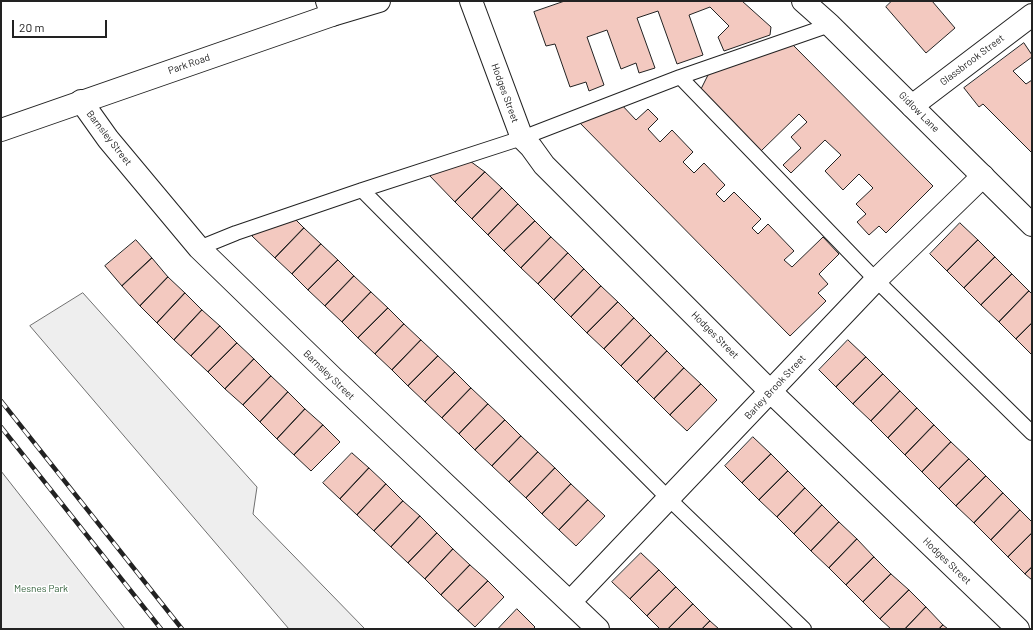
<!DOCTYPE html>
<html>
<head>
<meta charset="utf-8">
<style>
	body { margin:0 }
	#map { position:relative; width:1033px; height:630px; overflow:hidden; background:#fff; font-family:Barlow,sans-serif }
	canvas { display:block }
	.frame { position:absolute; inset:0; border:2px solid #222; pointer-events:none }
	.scale { position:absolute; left:12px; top:20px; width:95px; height:18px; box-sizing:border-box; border:2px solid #222; border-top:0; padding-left:5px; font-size:12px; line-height:14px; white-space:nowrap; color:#222; -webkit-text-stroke:3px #fff; paint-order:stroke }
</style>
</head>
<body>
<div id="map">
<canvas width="1033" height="630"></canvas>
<div class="frame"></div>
<div class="scale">20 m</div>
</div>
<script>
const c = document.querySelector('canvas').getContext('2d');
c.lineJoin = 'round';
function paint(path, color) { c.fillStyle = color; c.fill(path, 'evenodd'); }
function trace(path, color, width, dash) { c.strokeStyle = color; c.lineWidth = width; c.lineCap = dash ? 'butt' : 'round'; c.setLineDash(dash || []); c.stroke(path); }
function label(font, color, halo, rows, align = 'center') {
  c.font = font + ' Barlow,sans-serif'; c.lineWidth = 3; c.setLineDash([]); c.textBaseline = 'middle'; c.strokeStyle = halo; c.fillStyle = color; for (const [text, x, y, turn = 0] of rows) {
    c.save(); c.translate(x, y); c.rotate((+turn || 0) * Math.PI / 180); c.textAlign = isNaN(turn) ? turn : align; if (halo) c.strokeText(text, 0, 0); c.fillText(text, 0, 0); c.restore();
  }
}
const green = new Path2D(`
	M83,293L257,487L253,514L364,628L363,629H289L30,326Z
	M1,471L125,629H1Z`);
paint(green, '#eee');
trace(green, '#6f6f6f', 1);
const building = new Path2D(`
	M565,1H742L771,27L770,35L724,51L718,37L729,26L710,7L689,15L703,55L677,64L658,11L637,18L655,68L639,73L636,63L621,69L607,30L587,37L604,85L589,91L586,82L570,87L555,44L546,46L534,12Z
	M892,1H932L955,28L926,53L886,7Z
	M1024,43L1032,55V57L1013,71L1026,84L1032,80V153L983,104L979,107L964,88Z
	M792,44L933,186L886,233L879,226L869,235L857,222L866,214L856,204L873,188L859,174L843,190L825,171L841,155L825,140L791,173L783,165L801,148L791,137L807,122L799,114L761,151L701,89L709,73Z
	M620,103L636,120L648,109L658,119L648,129L660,142L672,130L693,152L683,162L694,173L704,163L725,185L716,194L724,202L734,192L761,219L752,228L758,234L768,224L794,251L784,260L792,267L823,237L839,254L819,274L828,284L818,293L826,301L790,336L576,119Z
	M470,161L485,172L455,202L428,174Z
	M485,172L502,188L472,219L455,202Z
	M502,188L518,204L488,235L472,219Z
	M518,204L535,221L504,251L488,235Z
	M292,216L304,228L275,258L252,236L263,225Z
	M535,221L551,237L521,268L504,251Z
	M960,223L978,240L947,271L930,254Z
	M304,228L321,244L292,274L275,258Z
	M551,237L568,253L538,284L521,268Z
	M136,240L152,258L122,286L105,266Z
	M978,240L995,257L964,288L947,271Z
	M321,244L338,260L308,290L292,274Z
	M568,253L584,269L554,300L538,284Z
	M995,257L1012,274L981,305L964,288Z
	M152,258L168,277L140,306L122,286Z
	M338,260L354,276L325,306L308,290Z
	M584,269L601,286L571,317L554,300Z
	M1012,274L1029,291L999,322L981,305Z
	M354,276L371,292L342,322L325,306Z
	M168,277L185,293L157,323L140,306Z
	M601,286L618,302L587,333L571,317Z
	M1029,291L1032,294V323L1016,339L999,322Z
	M371,292L388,308L358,338L342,322Z
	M185,293L202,310L174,340L157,323Z
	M618,302L634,318L604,349L587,333Z
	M388,308L404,324L375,354L358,338Z
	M202,310L220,326L191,356L174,340Z
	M634,318L651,335L621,366L604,349Z
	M1032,323V355L1016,339Z
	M404,324L421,340L392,370L375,354Z
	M220,326L237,343L208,372L191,356Z
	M651,335L667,351L637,382L621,366Z
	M421,340L438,356L408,386L392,370Z
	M848,340L866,357L836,387L819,370Z
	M237,343L254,359L225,389L208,372Z
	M667,351L684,368L654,399L637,382Z
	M438,356L455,372L425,402L408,386Z
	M866,357L883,374L853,404L836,387Z
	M254,359L271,376L243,405L225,389Z
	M684,368L701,384L670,415L654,399Z
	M455,372L471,388L442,418L425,402Z
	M883,374L900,391L871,421L853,404Z
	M271,376L288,392L260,422L243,405Z
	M701,384L717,400L687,431L670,415Z
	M471,388L488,404L459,434L442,418Z
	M900,391L917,408L888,438L871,421Z
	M288,392L305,409L277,439L260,422Z
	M488,404L505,420L475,450L459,434Z
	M917,408L934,425L905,455L888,438Z
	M305,409L323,425L294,455L277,439Z
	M505,420L521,436L492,466L475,450Z
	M323,425L340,442L311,471L294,455Z
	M934,425L951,442L922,472L905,455Z
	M521,436L538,452L509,482L492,466Z
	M753,437L771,454L742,483L725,466Z
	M951,442L969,459L939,489L922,472Z
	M538,452L555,468L526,498L509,482Z
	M352,453L369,468L340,499L323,483Z
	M771,454L788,471L759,500L742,483Z
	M969,459L986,476L956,506L939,489Z
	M369,468L386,484L357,515L340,499Z
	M555,468L571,484L542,514L526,498Z
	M788,471L805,488L777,517L759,500Z
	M986,476L1003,493L974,523L956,506Z
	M386,484L403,501L374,531L357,515Z
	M571,484L588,500L559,530L542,514Z
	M805,488L822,505L794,534L777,517Z
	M1003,493L1020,510L991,540L974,523Z
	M588,500L605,516L576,546L559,530Z
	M403,501L420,516L391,547L374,531Z
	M822,505L839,522L811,551L794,534Z
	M1020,510L1032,522V533L1008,557L991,540Z
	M420,516L437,533L408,563L391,547Z
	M839,522L857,539L829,568L811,551Z
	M437,533L453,549L425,579L408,563Z
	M1032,533V567L1025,574L1008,557Z
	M857,539L874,557L846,585L829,568Z
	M453,549L470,565L441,595L425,579Z
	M641,553L659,570L630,599L612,582Z
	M874,557L891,574L863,602L846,585Z
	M470,565L488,581L458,611L441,595Z
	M1032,567V580L1025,574Z
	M659,570L676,587L647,616L630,599Z
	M891,574L909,590L880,619L863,602Z
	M488,581L504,597L475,627L458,611Z
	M676,587L693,604L668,629H660L647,616Z
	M909,590L926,607L905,629H891L880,619Z
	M693,604L710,621L702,629H668Z
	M926,607L943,625L939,629H905Z
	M517,609L535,627L533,629H498Z
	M710,621L719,629H702Z
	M943,625L948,629H939Z`);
paint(building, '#f3c9c0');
trace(building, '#222', 1);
const service = new Path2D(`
	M680,77L876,280L1032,433
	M362,190L669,499L804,629
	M199,248L236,233L362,190L522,138L680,77L830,25`);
const minor = new Path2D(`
	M327,1L332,15
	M471,1L522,138L531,147L544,165L771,392L1018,629
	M81,101L108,139L199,248L332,377L598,629
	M912,106L1032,15
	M570,602L876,280L983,176`);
const tertiary = new Path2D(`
	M803,1L830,25L1032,225`);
const secondary = new Path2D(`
	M1,130L332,15L379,1`);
trace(service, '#222', 16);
trace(minor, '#222', 24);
trace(tertiary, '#222', 24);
trace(secondary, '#222', 24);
trace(service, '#fff', 14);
trace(minor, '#fff', 22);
trace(tertiary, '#fff', 22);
trace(secondary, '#fff', 22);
const rail = new Path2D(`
	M1,401L182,629
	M1,427L161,629`);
trace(rail, '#222', 4.5);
trace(rail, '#fff', 3, [9]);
label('10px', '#222', '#fff', [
	["Glassbrook Street",972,60,-37],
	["Park Road",189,64,-19],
	["Hodges Street",505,93,70],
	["Gidlow Lane",919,112,45],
	["Barnsley Street",109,138,52],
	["Hodges Street",715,335,45],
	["Barnsley Street",329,375,44],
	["Barley Brook Street",775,387,-47],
	["Hodges Street",947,561,44]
]);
label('10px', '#2f5e38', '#fff', [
	["Mesnes Park",41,589]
]);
</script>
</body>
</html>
